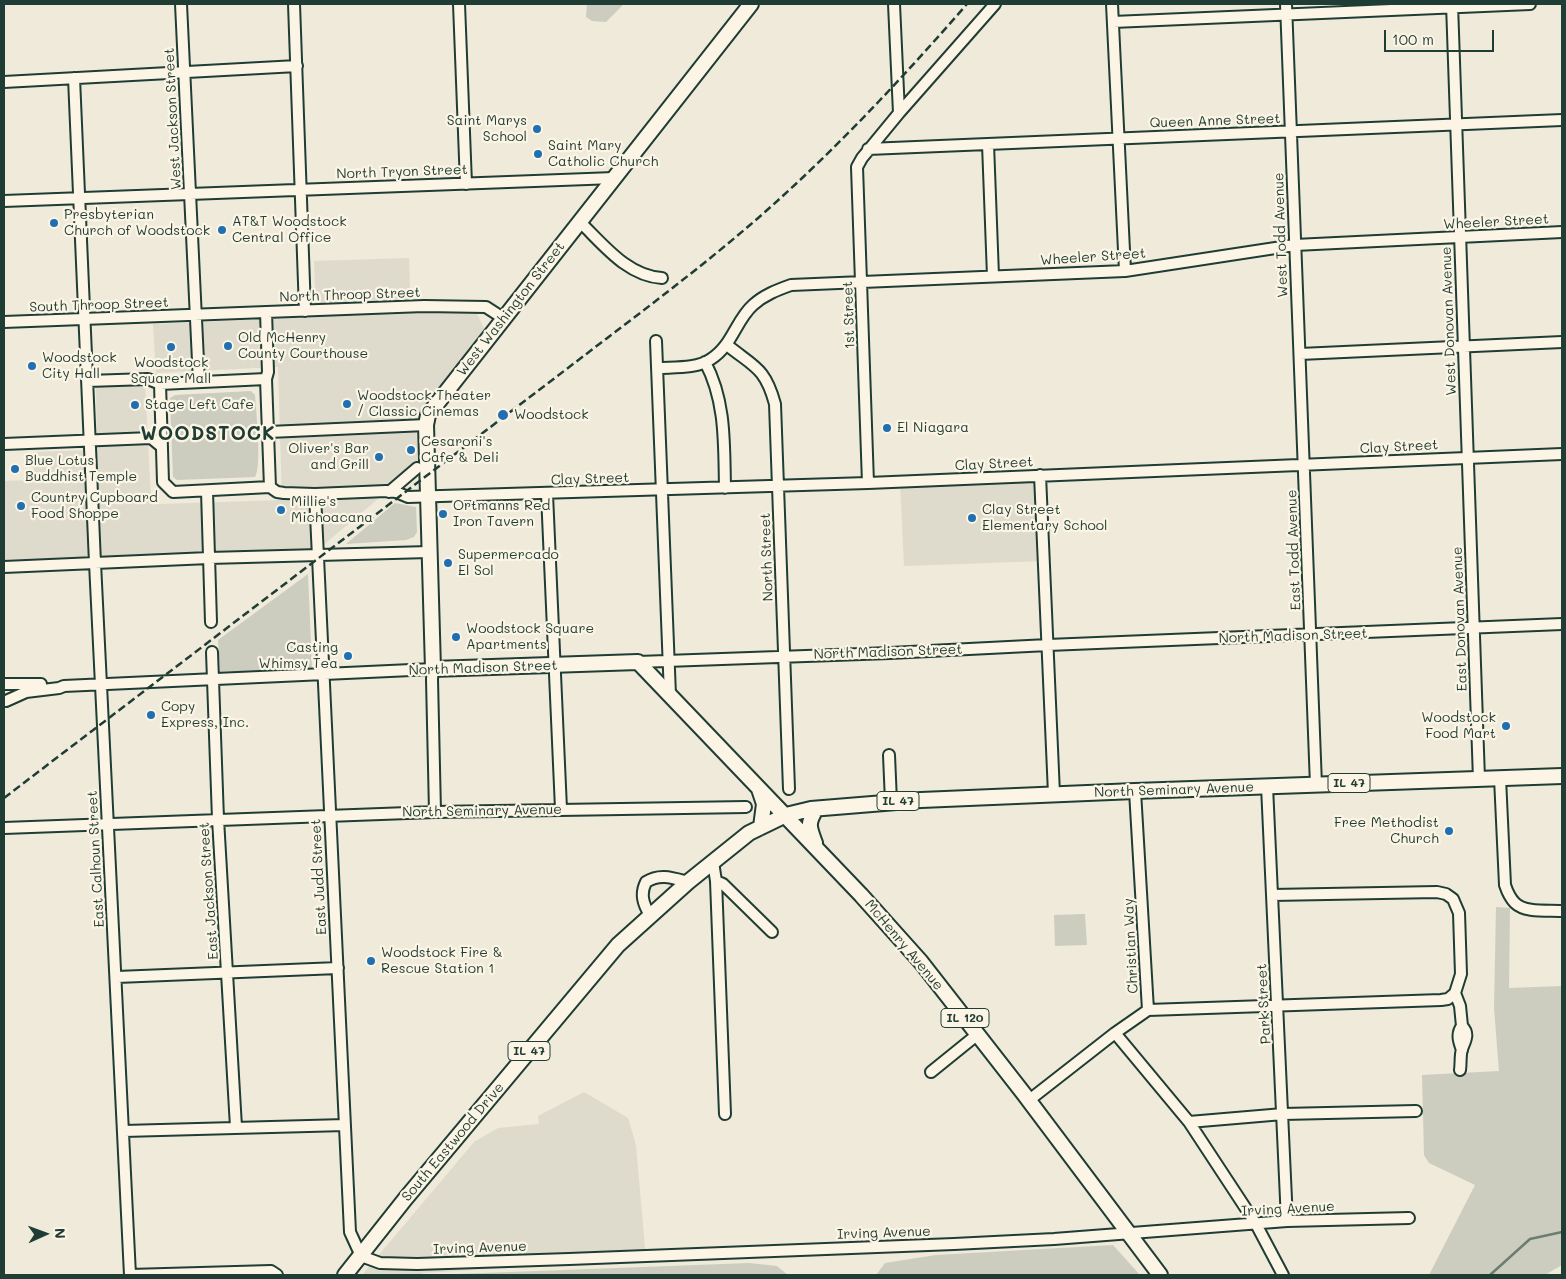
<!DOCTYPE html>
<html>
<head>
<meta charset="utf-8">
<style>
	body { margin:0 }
	#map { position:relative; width:1566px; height:1279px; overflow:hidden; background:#efeada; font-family:Mali,sans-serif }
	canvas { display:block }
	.frame { position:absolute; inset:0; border:5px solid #1f3d34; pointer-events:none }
	.north { position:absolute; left:20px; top:1209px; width:50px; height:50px; -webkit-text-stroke:4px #fcf5e5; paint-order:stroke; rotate:88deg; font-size:14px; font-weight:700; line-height:20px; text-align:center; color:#1f3d34 }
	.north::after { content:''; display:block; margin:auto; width:18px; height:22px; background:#1f3d34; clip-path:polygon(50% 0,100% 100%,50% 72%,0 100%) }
	.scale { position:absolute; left:1384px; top:30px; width:110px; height:22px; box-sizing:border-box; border:2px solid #1f3d34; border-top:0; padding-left:6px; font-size:15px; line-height:18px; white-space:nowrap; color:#1f3d34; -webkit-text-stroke:4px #fcf5e5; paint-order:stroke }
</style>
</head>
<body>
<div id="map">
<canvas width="1566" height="1279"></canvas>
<div class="frame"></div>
<div class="north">N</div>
<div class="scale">100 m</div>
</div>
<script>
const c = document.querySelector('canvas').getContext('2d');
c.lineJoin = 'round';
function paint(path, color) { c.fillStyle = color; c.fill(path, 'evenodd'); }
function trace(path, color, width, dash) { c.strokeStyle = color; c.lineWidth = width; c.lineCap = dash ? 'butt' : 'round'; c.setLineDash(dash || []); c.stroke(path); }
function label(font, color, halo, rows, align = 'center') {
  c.font = font + ' Mali,sans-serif'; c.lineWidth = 4.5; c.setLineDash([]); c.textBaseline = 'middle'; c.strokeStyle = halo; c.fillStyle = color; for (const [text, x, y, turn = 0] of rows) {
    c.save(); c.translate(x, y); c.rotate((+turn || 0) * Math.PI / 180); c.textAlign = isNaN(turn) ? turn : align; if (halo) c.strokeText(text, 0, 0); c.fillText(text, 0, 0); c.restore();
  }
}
paint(new Path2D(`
	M409,258L411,313L476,312L485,330L416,419L418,465L320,548L4,562V481L34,480L33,452L97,450L96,385L145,383L151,498L160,504L282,500L278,367L156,373L153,324L316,317L314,261Z
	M1040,475L1044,561L904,566L900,482Z
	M584,1092L628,1118L636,1145L646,1260L422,1273V1275H362L474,1142L498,1128L539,1124L538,1116Z`), '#dedbcc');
paint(new Path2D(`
	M587,4H624L606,22L592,21L586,17Z
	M251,391L255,395C256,411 262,466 255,477L177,480L173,477L170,398L175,395Z
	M395,503L416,507L417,532L414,537L406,540L346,544Z
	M308,574L312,668L220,672L218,640Z
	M1496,907L1510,908L1509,988L1562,986V1265L1545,1275H1429L1475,1185L1429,1163L1424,1155L1422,1075L1499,1071L1494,1008Z
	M1085,914L1087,945L1055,946L1054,915Z
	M1113,1245L1140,1275H876L885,1263L936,1255Z
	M749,1263L777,1266L788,1275H430Z`), '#cccdbf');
trace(new Path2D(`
	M1490,1275L1530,1239L1562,1232`), '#6c7d71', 2.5);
const minor = new Path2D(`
	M181,4L199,382
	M294,4L305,311
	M459,4L466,184
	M894,4L899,113
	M1112,4L1125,271
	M1286,4L1316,785
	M1452,4L1479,779
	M1113,22L1530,4
	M74,78L95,563L130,1275
	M4,82L297,66
	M988,144L993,276
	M868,149L1562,120
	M4,201L614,178
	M580,222C603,244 627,276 662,278
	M266,312L268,372L266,379L270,487
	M4,322L424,306L486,307L503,318
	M656,341L670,695
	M727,345C754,367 765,367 775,404L789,789
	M1300,354L1562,342
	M705,362C726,401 724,444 725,488
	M658,368C674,367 697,369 711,359C732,346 736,320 753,305C764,295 777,290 791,285L1125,271L1295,245L1562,232
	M88,381L148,379L160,384L266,379
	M160,384L163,482L173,492L270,487
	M269,432L426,425
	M4,444L151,438L162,447
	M1040,475L1054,794
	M868,483L857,167L862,158L899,113L995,4
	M270,487L277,492L284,493L315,494L386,491L396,492L408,497L868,483L1562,454
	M207,491L211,622
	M389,492L417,468
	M315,494L350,1232L361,1256L380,1263L417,1264L569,1259L954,1244L1054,1239L1287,1221L1409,1218
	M547,494L561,809
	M4,567L209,558L429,552
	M212,652L218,819L236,1127
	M638,662L890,653L1048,645L1562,624
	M4,684H41
	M6,701L26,692L59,688L64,686L433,669L432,679L435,812
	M889,755L891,802
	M1500,778L1505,885C1507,891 1510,898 1515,903C1525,913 1548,910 1562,911
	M1267,786L1287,1221
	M4,828L435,812L746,807
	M713,862L716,881L725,1114
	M716,881L723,884L772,932
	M1272,895L1437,892L1446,894L1453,899L1459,913L1461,974L1455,993L1460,1006L1462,1026C1470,1034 1465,1041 1462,1049C1460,1055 1461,1064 1460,1070
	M650,915C643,904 640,894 646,882C660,873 673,878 688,882
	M117,977L338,968
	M1148,1010L1441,1000L1448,999L1455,993
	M1115,1033L1189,1122L1256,1224L1283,1275
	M1462,1050C1459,1042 1456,1034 1462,1026
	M931,1072L978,1034
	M1028,1101L1115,1033L1148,1010L1135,791
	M1189,1122L1283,1114L1416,1111
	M124,1131L345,1125
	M130,1275L271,1271L277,1275`);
const major = new Path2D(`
	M751,4L428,415L426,425L433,669L638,662L861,895L921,962L1024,1094L1160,1275
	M759,789L764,804L761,827
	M815,843C809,827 807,824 816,809
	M345,1275L406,1198L618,945L688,882L749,833L786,815L811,809L921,800L1135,791L1562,776`);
trace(minor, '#1f3d34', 14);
trace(major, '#1f3d34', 18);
trace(minor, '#fcf5e5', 10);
trace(major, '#fcf5e5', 14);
trace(new Path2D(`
	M4,798L602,342C652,304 702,266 750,225C829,157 899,82 967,4`), '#1f3d34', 2.5, [8, 4]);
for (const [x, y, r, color] of [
	[537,129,5,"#1f6fb2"],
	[538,154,5,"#1f6fb2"],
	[54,223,5,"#1f6fb2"],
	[222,230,5,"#1f6fb2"],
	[228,346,5,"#1f6fb2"],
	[171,347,5,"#1f6fb2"],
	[32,366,5,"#1f6fb2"],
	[347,404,5,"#1f6fb2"],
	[135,405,5,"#1f6fb2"],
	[503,415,6,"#1f6fb2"],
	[887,428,5,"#1f6fb2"],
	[411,450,5,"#1f6fb2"],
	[379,457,5,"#1f6fb2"],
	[15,469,5,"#1f6fb2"],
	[21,506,5,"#1f6fb2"],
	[281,510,5,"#1f6fb2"],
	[443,514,5,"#1f6fb2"],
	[972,518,5,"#1f6fb2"],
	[448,563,5,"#1f6fb2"],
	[456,637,5,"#1f6fb2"],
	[348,656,5,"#1f6fb2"],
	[151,715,5,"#1f6fb2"],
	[1506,726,5,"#1f6fb2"],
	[1449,831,5,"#1f6fb2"],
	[371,961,5,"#1f6fb2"]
]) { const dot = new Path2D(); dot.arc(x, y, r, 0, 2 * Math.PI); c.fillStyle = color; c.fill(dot); trace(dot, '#fcf5e5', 2); }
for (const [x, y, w] of [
	[1349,783,42],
	[898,801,42],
	[965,1018,48],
	[529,1051,42]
]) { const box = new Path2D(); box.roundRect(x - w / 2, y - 9.5, w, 19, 4); c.fillStyle = '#fcf5e5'; c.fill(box); trace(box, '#1f3d34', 1); }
label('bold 12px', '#1f3d34', null, [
	["IL 47",1349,783],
	["IL 47",898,801],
	["IL 120",965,1018],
	["IL 47",529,1051]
]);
label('14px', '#1f3d34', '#fcf5e5', [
	["West Jackson Street",173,119,-93],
	["Queen Anne Street",1215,121,-2],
	["North Tryon Street",402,172,-2],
	["Wheeler Street",1496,222,-3],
	["West Todd Avenue",1281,235,-92],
	["Wheeler Street",1093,257,-4],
	["North Throop Street",350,295,-2],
	["South Throop Street",99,305,-2],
	["West Washington Street",511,309,-52],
	["1st Street",849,315,-92],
	["West Donovan Avenue",1449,321,-92],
	["Clay Street",1399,447,-3],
	["Clay Street",994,464,-3],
	["Clay Street",590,479,-2],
	["East Todd Avenue",1294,550,-92],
	["North Street",767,557,-92],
	["East Donovan Avenue",1460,619,-92],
	["North Madison Street",1293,636,-2],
	["North Madison Street",888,652,-2],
	["North Madison Street",483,668,-2],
	["North Seminary Avenue",1174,790,-2],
	["North Seminary Avenue",482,811,-1],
	["East Calhoun Street",96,859,-93],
	["East Judd Street",319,877,-93],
	["East Jackson Street",209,891,-94],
	["McHenry Avenue",904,945,50],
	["Christian Way",1131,946,-93],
	["Park Street",1264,1004,-93],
	["South Eastwood Drive",453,1142,-50],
	["Irving Avenue",1288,1209,-3],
	["Irving Avenue",884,1233,-2],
	["Irving Avenue",480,1248,-2]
]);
label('14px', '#1f3d34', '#fcf5e5', [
	["Saint Marys",527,121,"right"],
	["School",527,137,"right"],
	["Saint Mary",548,146],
	["Catholic Church",548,162],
	["Presbyterian",64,215],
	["Church of Woodstock",64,231],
	["AT&T Woodstock",232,222],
	["Central Office",232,238],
	["Old McHenry",238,338],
	["County Courthouse",238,354],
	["Woodstock",42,358],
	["City Hall",42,374],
	["Woodstock",171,363,"center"],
	["Square Mall",171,379,"center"],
	["Woodstock Theater",357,396],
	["/ Classic Cinemas",357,412],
	["Stage Left Cafe",145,405],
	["Woodstock",514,415],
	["El Niagara",897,428],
	["Cesaroni's",421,442],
	["Cafe & Deli",421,458],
	["Oliver's Bar",369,449,"right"],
	["and Grill",369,465,"right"],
	["Blue Lotus",25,461],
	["Buddhist Temple",25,477],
	["Country Cupboard",31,498],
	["Food Shoppe",31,514],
	["Millie's",291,502],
	["Michoacana",291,518],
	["Ortmanns Red",453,506],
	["Iron Tavern",453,522],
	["Clay Street",982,510],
	["Elementary School",982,526],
	["Supermercado",458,555],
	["El Sol",458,571],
	["Woodstock Square",466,629],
	["Apartments",466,645],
	["Casting",338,648,"right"],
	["Whimsy Tea",338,664,"right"],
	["Copy",161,707],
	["Express, Inc.",161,723],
	["Woodstock",1496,718,"right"],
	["Food Mart",1496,734,"right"],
	["Free Methodist",1439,823,"right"],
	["Church",1439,839,"right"],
	["Woodstock Fire &",381,953],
	["Rescue Station 1",381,969]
], 'left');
c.letterSpacing = '1px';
label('bold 19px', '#1f3d34', '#fcf5e5', [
	["WOODSTOCK",208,434]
]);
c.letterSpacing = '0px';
</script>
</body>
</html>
